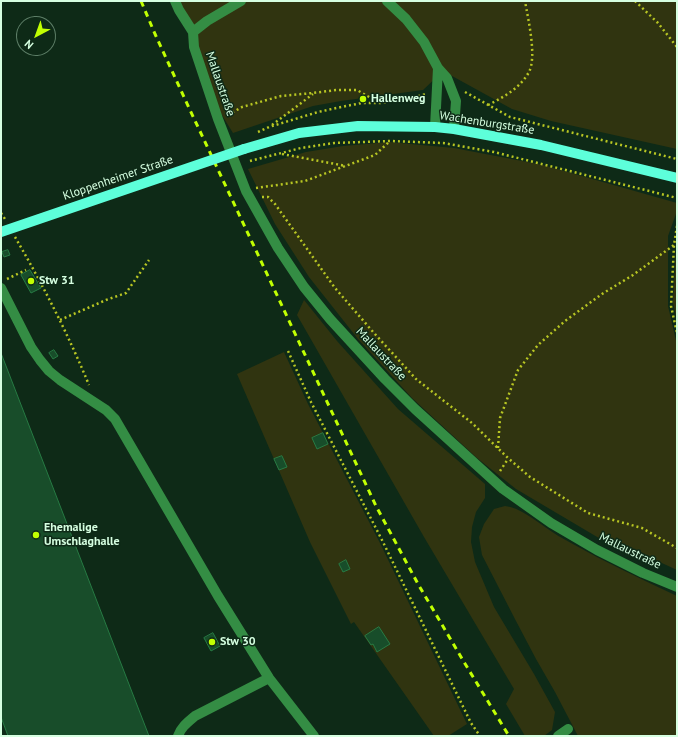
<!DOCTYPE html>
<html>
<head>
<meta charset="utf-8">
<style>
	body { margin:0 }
	#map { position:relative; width:678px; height:737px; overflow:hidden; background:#0e2a17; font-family:"PT Sans",sans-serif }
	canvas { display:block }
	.frame { position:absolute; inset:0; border:2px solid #d6ffe1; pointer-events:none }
	.north { position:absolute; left:16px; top:16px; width:40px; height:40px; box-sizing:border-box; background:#0e2a17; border:1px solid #5e7f68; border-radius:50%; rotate:221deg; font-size:11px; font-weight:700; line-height:16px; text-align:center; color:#d6ffe1 }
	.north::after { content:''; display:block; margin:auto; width:14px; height:18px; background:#c1ff02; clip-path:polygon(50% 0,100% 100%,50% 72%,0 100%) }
</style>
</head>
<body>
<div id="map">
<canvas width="678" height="737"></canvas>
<div class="frame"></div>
<div class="north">N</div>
</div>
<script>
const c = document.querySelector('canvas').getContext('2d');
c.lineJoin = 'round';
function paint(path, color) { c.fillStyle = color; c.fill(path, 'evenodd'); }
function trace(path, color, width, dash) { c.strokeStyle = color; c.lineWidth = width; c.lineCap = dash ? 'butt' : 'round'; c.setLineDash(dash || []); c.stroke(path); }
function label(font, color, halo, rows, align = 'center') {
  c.font = font + ' "PT Sans",sans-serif'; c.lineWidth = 3; c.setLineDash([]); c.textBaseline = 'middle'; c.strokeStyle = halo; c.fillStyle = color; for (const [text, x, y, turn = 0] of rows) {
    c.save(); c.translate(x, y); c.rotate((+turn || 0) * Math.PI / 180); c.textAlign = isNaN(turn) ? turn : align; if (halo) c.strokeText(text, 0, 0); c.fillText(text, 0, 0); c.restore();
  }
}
paint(new Path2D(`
	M177,1H677V149L551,121L512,109L443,71L423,90L341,101L313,106L233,133L220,112Z
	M389,142L454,148L543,165L677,203V211L668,236V306L677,345V570L651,558L631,557L516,489L477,458L412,398L358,339L309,277L275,224L248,169L306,152L343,146Z
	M677,242V321L673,302L676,249Z
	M304,300L337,341L398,409L485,484V498L476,512L472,527L471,542L475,562L494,607L534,674L555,712L552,730L544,736H525L506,704L514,689L424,537L297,315Z
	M284,352L308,404L380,543L467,724L448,736H434L354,622L351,624L310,542L237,374Z
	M505,506C520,508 532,518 545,527C553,533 562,538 571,543C605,562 641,579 677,596V736H578L555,692L536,659L516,621L482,555L479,537L484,524L494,509Z`), '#303410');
const building = new Path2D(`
	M8,250L10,255L4,257L2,252Z
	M30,270L41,288L31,293L21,275Z
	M54,350L58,356L53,359L49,353Z
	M1,353L149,736H8L1,717Z
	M323,433L328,444L317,449L312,438Z
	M282,456L287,467L279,470L274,459Z
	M346,560L350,569L343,572L339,564Z
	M379,627L390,644L377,652L373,644L371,645L365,636Z
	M213,633L220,646L211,651L204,638Z`);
paint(building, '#184d2a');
trace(building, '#277b44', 1);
trace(new Path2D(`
	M635,1L658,23L677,47
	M465,92L510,117L677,159
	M488,105C504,97 520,88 529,72C537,56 528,19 525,1
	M228,115L242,107L281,96L313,93L336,90H357L379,103
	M272,125L313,94
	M258,132L269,127L318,112L346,106L362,103H380L408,99L426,94
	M282,154L346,166
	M250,161L301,148L334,143L390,141L443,143L494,152L677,198
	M256,188L305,181L375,155L390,141
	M262,197H268L275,204L335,288L374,333L416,379L472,423L508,458L530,477L588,513L642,528L677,548
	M1,213L5,219
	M677,226L674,245L671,306L677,333
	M15,237C43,285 68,334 89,385
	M7,279L26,270
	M60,320L106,300L126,293L149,260
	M288,351L311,402L383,542L471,723L480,736
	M498,448L500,418L518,370L538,345L565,321L602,294L633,275L674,245
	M500,471L508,459`), '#b8c623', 2.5, [2, 3]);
trace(new Path2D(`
	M175,1L179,10L193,32
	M387,1L406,19L424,42L438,68L447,78L456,101L454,129
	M193,32L194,47L218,119L246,191L278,248L304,287L330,319L385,379L415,409L503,489L551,523L597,550L643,573L677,587
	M193,32L207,21L241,1
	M435,127L438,68
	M1,288L31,347L40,360L49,371L60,380L106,410L115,419L218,596L269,678L314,736
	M178,736C181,727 188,722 195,716L269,678
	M558,736L568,729`), '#348d44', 10);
trace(new Path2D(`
	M244,149L299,133L358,126L435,127L454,129L541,145L677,178`), '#5dffda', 10);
trace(new Path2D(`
	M141,1L155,34L190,110L376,506L418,584L464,662L509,736`), '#c1ff02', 3, [6, 5]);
trace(new Path2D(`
	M1,232L244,149`), '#5dffda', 10);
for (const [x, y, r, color] of [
	[363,99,4,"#c1ff02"],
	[31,281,4,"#c1ff02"],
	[36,535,4,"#c1ff02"],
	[212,642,4,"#c1ff02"]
]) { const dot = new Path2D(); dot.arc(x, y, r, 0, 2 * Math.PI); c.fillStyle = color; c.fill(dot); trace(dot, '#0e2a17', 1.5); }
label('12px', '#d6ffe1', '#0e2a17', [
	["Mallaustraße",220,84,71],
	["Wachenburgstraße",487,123,9],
	["Kloppenheimer Straße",118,178,-19],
	["Mallaustraße",381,354,47],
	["Mallaustraße",630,551,26]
]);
label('bold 12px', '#d6ffe1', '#0e2a17', [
	["Hallenweg",371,99],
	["Stw 31",39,281],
	["Ehemalige",44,528],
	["Umschlaghalle",44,542],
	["Stw 30",220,642]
], 'left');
</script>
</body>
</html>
